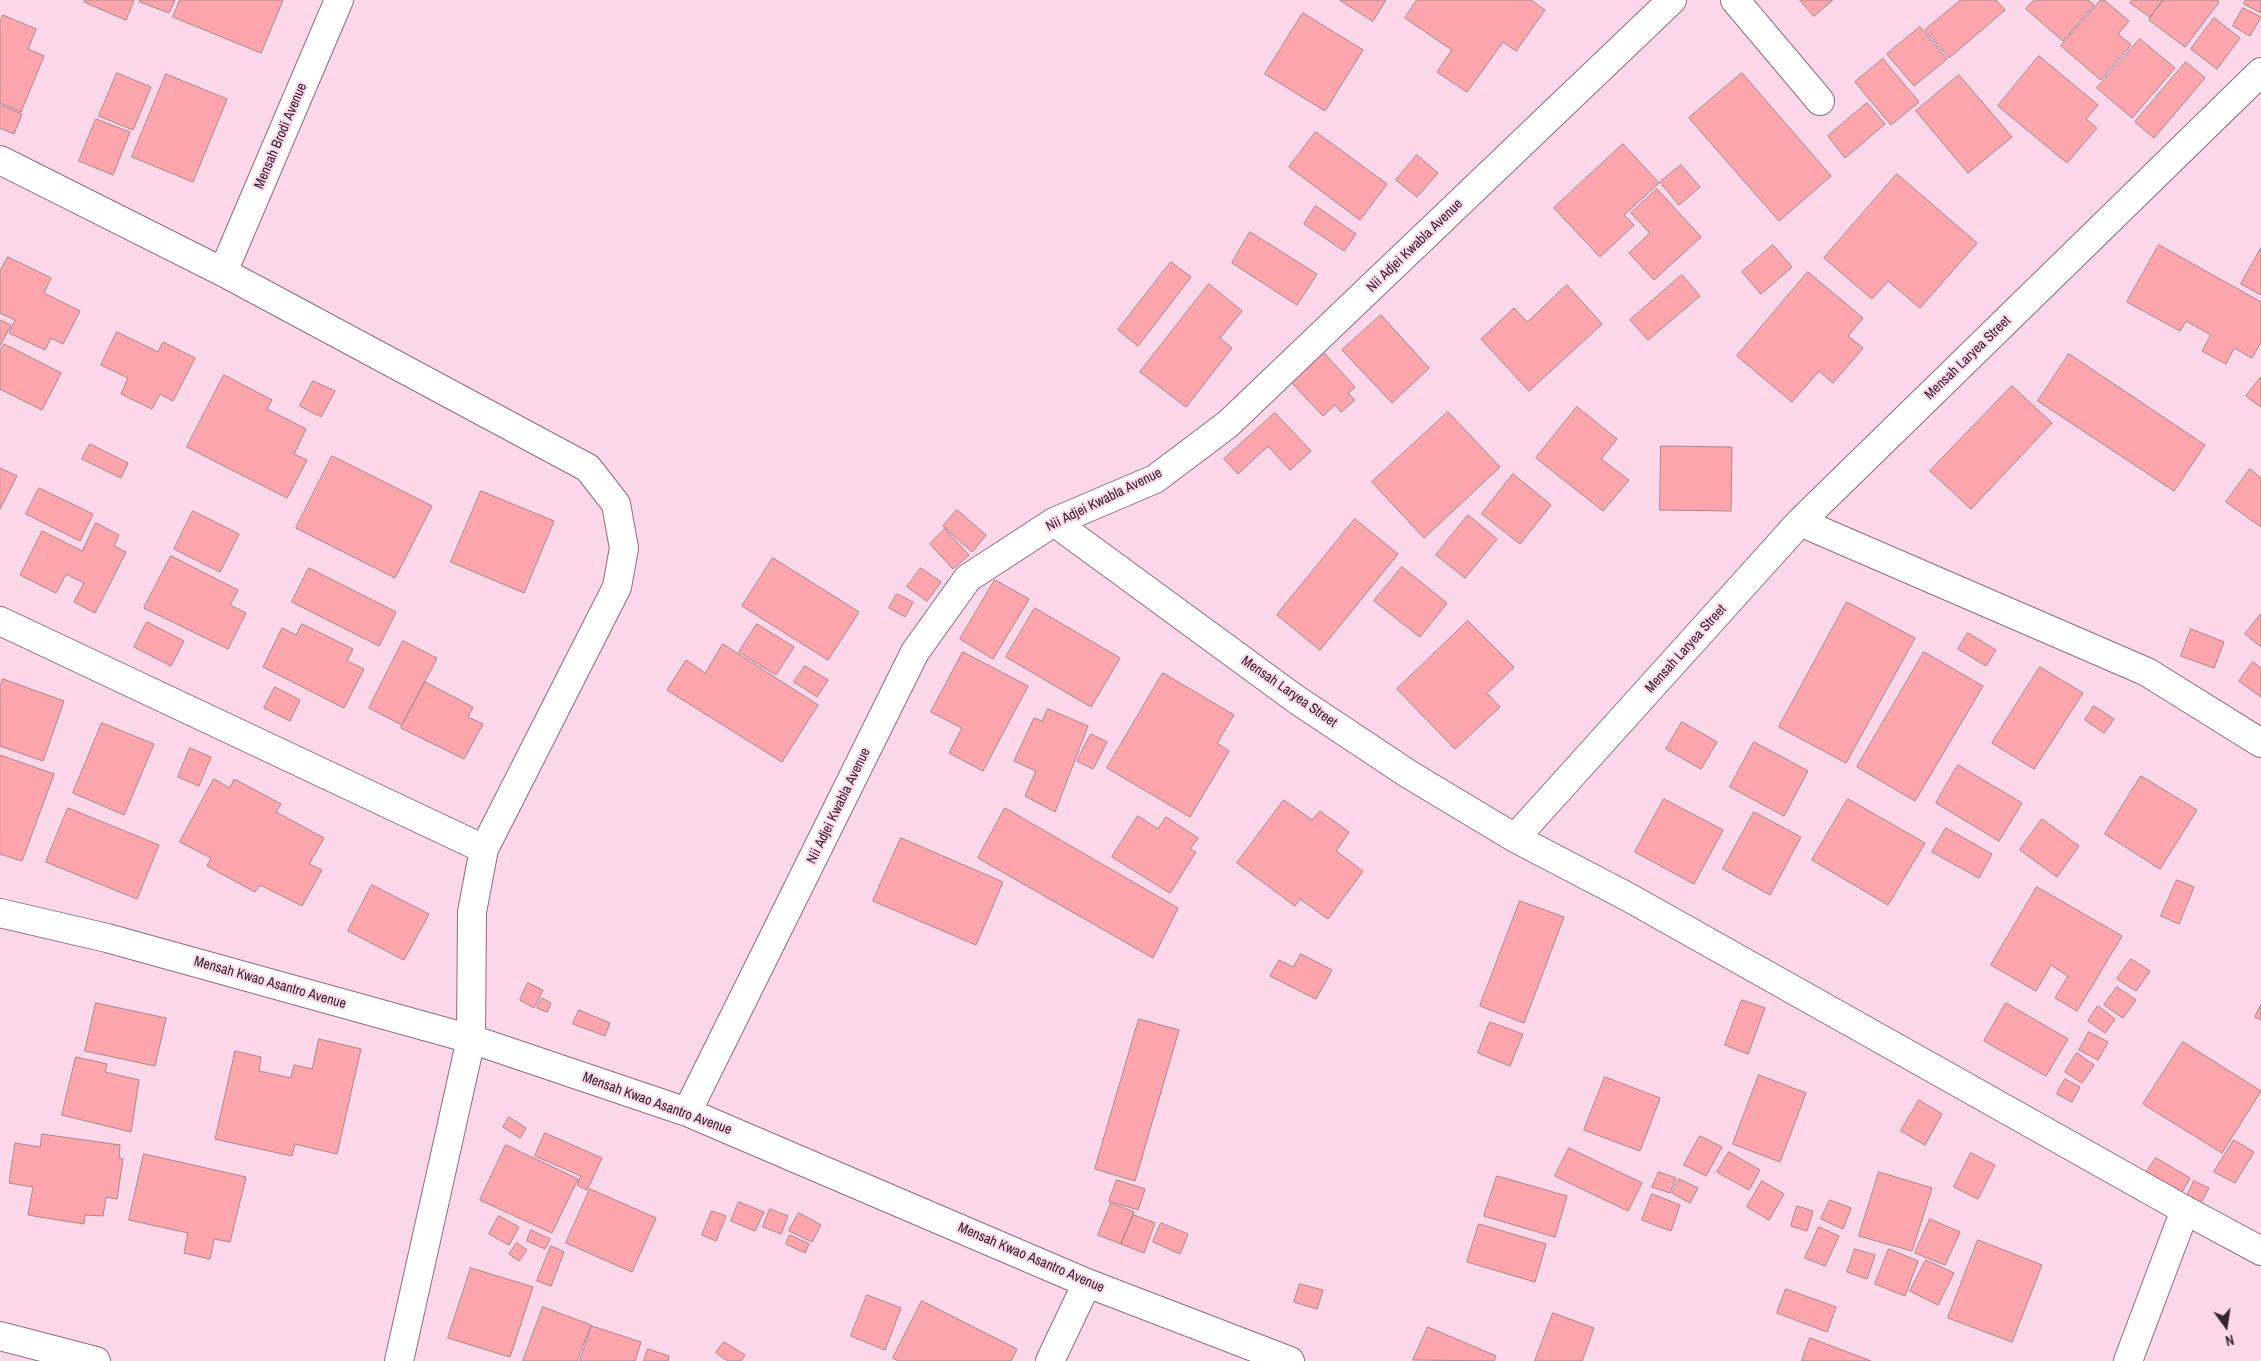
<!DOCTYPE html>
<html>
<head>
<meta charset="utf-8">
<style>
	body { margin:0 }
	#map { position:relative; width:2261px; height:1361px; overflow:hidden; background:#fcd6e9; font-family:"Archivo Narrow",sans-serif }
	canvas { display:block }
	.north { position:absolute; left:2201px; top:1301px; width:50px; height:50px; -webkit-text-stroke:4px #fcd6e9; paint-order:stroke; rotate:166deg; font-size:14px; font-weight:700; line-height:20px; text-align:center; color:#34262e }
	.north::after { content:''; display:block; margin:auto; width:18px; height:22px; background:#34262e; clip-path:polygon(50% 0,100% 100%,50% 72%,0 100%) }
</style>
</head>
<body>
<div id="map">
<canvas width="2261" height="1361"></canvas>
<div class="north">N</div>
</div>
<script>
const c = document.querySelector('canvas').getContext('2d');
c.lineJoin = 'round';
function paint(path, color) { c.fillStyle = color; c.fill(path, 'evenodd'); }
function trace(path, color, width, dash) { c.strokeStyle = color; c.lineWidth = width; c.lineCap = dash ? 'butt' : 'round'; c.setLineDash(dash || []); c.stroke(path); }
function label(font, color, halo, rows, align = 'center') {
  c.font = font + ' "Archivo Narrow",sans-serif'; c.lineWidth = 4; c.setLineDash([]); c.textBaseline = 'middle'; c.strokeStyle = halo; c.fillStyle = color; for (const [text, x, y, turn = 0] of rows) {
    c.save(); c.translate(x, y); c.rotate((+turn || 0) * Math.PI / 180); c.textAlign = isNaN(turn) ? turn : align; if (halo) c.strokeText(text, 0, 0); c.fillText(text, 0, 0); c.restore();
  }
}
const building = new Path2D(`
	M85,0H134L126,20L84,2Z
	M140,0H175L169,13L140,2Z
	M180,0H283L261,53L173,17Z
	M1340,0H1386L1373,21Z
	M1417,0H1531L1545,10L1516,51L1503,42L1467,92L1437,72L1452,50L1405,18Z
	M1800,0H1833L1814,16Z
	M1961,0H1996L2005,10L1949,58L1925,30Z
	M2034,0H2088L2094,5L2063,41L2026,9Z
	M2101,0H2104L2129,21L2118,34L2131,45L2101,80L2061,46Z
	M2132,0H2163L2150,17L2130,3Z
	M2163,0H2217L2219,2L2185,47L2149,20Z
	M2246,0H2261V13L2244,4Z
	M2243,8L2261,17L2250,36L2233,26Z
	M1303,13L1363,50L1325,111L1265,74Z
	M3,15L36,29L28,49L44,56L21,112L0,103V22Z
	M2214,18L2240,38L2217,69L2191,49Z
	M1920,27L1947,59L1914,86L1887,54Z
	M2140,39L2175,68L2132,118L2097,88Z
	M2039,56L2098,105L2086,119L2097,128L2067,163L1998,106Z
	M1883,59L1919,102L1891,125L1855,82Z
	M2186,62L2205,78L2154,138L2135,122Z
	M117,73L151,87L133,130L99,116Z
	M1742,73L1831,176L1779,221L1689,118Z
	M166,74L227,99L193,182L132,157Z
	M1959,75L2012,137L1968,173L1916,111Z
	M1867,103L1885,124L1845,158L1828,136Z
	M0,105L22,114L14,134L0,128Z
	M96,119L130,132L113,175L79,161Z
	M1316,132L1387,184L1360,220L1289,167Z
	M1623,144L1659,183L1624,215L1634,225L1600,257L1554,208Z
	M1417,155L1438,173L1417,197L1396,180Z
	M1681,165L1700,187L1679,205L1660,182Z
	M1897,174L1977,243L1920,308L1888,281L1872,299L1824,258Z
	M1657,189L1701,237L1654,280L1629,253L1650,233L1631,213Z
	M1316,206L1356,234L1344,251L1304,224Z
	M1250,232L1317,274L1297,305L1232,263Z
	M1773,245L1792,267L1761,294L1742,272Z
	M2159,245L2261,302V342L2252,358L2234,348L2226,364L2202,351L2211,335L2186,321L2180,331L2127,302Z
	M2261,248V295L2241,284Z
	M8,257L51,278L44,293L80,311L63,344L51,338L45,350L9,333L15,320L0,313V271Z
	M1171,262L1191,277L1138,346L1118,330Z
	M1808,272L1863,318L1848,336L1863,348L1833,383L1819,371L1792,402L1737,356Z
	M1682,275L1700,296L1648,340L1630,320Z
	M1209,284L1242,311L1220,338L1232,348L1186,407L1140,372Z
	M1567,285L1602,324L1529,391L1481,339L1514,308L1527,322Z
	M1381,315L1429,368L1392,403L1342,350Z
	M0,320L11,325L0,346Z
	M117,332L158,352L163,342L195,358L173,401L160,394L152,409L121,394L128,378L101,365Z
	M4,344L61,373L42,410L0,389V351Z
	M1324,353L1355,387L1348,393L1355,400L1341,412L1335,405L1323,416L1292,383Z
	M2069,354L2205,445L2174,491L2038,401Z
	M224,375L272,400L267,409L306,429L294,454L307,460L287,498L187,447Z
	M2261,377V407L2246,396Z
	M313,381L335,391L321,417L300,406Z
	M2012,386L2052,423L1971,509L1930,471Z
	M1577,407L1617,439L1601,459L1629,480L1603,511L1536,458Z
	M1448,412L1500,467L1424,538L1372,482Z
	M1275,413L1311,451L1290,470L1268,446L1238,474L1224,459Z
	M90,444L128,463L121,478L82,459Z
	M1661,446L1732,447L1731,511L1660,510Z
	M332,456L432,506L395,578L296,528Z
	M0,468L17,476L0,509Z
	M2250,469L2261,478V527L2226,502Z
	M1513,474L1551,505L1520,544L1482,514Z
	M39,488L93,514L80,541L26,514Z
	M481,491L554,521L524,593L451,562Z
	M957,510L986,535L972,552L943,526Z
	M193,511L239,534L220,572L174,549Z
	M1468,515L1497,539L1465,578L1436,555Z
	M1355,519L1398,554L1320,650L1277,615Z
	M96,523L119,535L114,546L126,552L95,613L74,602L84,583L66,574L56,593L20,575L42,531L82,551Z
	M945,529L969,555L953,569L930,544Z
	M171,556L238,590L230,605L246,613L228,649L144,608Z
	M773,558L859,612L828,660L742,606Z
	M1402,567L1447,603L1420,637L1374,601Z
	M309,568L396,612L379,646L292,602Z
	M921,568L941,582L927,601L907,587Z
	M995,580L1029,599L993,659L960,639Z
	M897,594L913,602L905,617L889,608Z
	M1847,602L1915,638L1846,763L1779,727Z
	M1035,608L1120,658L1091,707L1006,657Z
	M2261,614V647L2245,634Z
	M1468,621L1514,667L1487,693L1500,707L1455,749L1397,689Z
	M147,622L184,641L171,666L134,647Z
	M302,624L353,649L347,661L364,669L344,708L263,667L282,628L296,635Z
	M757,624L794,647L776,675L739,652Z
	M2191,629L2224,642L2214,668L2181,656Z
	M1968,633L1996,650L1986,666L1958,649Z
	M403,641L437,658L402,725L369,708Z
	M723,644L818,705L782,762L667,690L686,660L705,673Z
	M963,652L1028,686L983,771L949,753L962,728L931,712Z
	M1924,652L1983,686L1915,801L1857,767Z
	M2253,662L2261,668V697L2239,681Z
	M805,666L828,680L817,697L794,682Z
	M2040,667L2083,693L2034,769L1992,743Z
	M1163,673L1234,715L1217,743L1229,751L1190,817L1107,768Z
	M3,679L64,701L43,761L0,746V687Z
	M425,682L473,707L468,717L483,724L464,759L401,728Z
	M275,687L300,700L290,721L264,708Z
	M2094,706L2114,719L2104,733L2085,720Z
	M1048,709L1088,726L1055,812L1025,796L1036,771L1014,761L1034,718L1042,721Z
	M1682,722L1717,742L1701,769L1666,749Z
	M102,723L154,744L124,815L73,793Z
	M1091,734L1107,742L1093,769L1077,761Z
	M1754,742L1808,771L1784,816L1730,787Z
	M190,748L211,757L199,786L178,777Z
	M0,755L54,774L22,861L0,854Z
	M1958,765L2022,803L1999,841L1936,803Z
	M2141,776L2197,810L2160,869L2105,834Z
	M214,779L230,788L234,779L281,804L276,812L324,838L309,864L322,870L302,906L260,885L255,892L207,866L211,858L180,842Z
	M1664,799L1723,830L1694,884L1635,852Z
	M1848,799L1925,843L1888,905L1812,860Z
	M1284,800L1312,820L1320,811L1349,832L1336,851L1363,871L1328,919L1300,899L1295,906L1237,863Z
	M68,808L159,845L137,899L46,862Z
	M1005,808L1178,908L1153,958L978,858Z
	M1754,812L1801,837L1770,895L1723,869Z
	M1138,816L1158,829L1166,817L1198,838L1190,849L1196,852L1170,893L1112,857Z
	M2042,819L2079,846L2057,877L2020,850Z
	M1946,828L1992,854L1979,878L1932,852Z
	M901,838L1003,882L976,945L873,901Z
	M2177,880L2194,887L2179,924L2161,916Z
	M372,885L429,914L404,960L348,931Z
	M2037,887L2122,936L2077,1011L2055,998L2068,976L2051,965L2036,991L1991,965Z
	M1520,901L1564,917L1524,1023L1480,1006Z
	M1301,954L1332,970L1316,999L1270,976L1279,960L1293,967Z
	M2131,959L2150,971L2136,991L2117,979Z
	M528,983L543,990L534,1008L520,1000Z
	M2117,987L2136,1000L2123,1018L2104,1005Z
	M542,998L551,1003L547,1012L537,1008Z
	M1742,1000L1765,1008L1748,1054L1725,1045Z
	M96,1003L166,1018L155,1066L85,1051Z
	M2006,1003L2068,1039L2046,1076L1984,1041Z
	M2261,1005V1020L2255,1017Z
	M2098,1006L2115,1019L2105,1033L2088,1021Z
	M579,1010L610,1023L605,1036L573,1024Z
	M1139,1019L1179,1030L1135,1181L1095,1169Z
	M1490,1022L1523,1034L1510,1066L1478,1053Z
	M2089,1032L2108,1042L2098,1060L2079,1050Z
	M319,1039L361,1049L337,1154L295,1144L292,1156L215,1139L235,1051L261,1057L259,1071L291,1078L294,1065L312,1069Z
	M2183,1042L2261,1091L2222,1153L2143,1104Z
	M2077,1053L2094,1065L2082,1083L2065,1072Z
	M76,1057L107,1064L105,1072L139,1080L131,1132L62,1115Z
	M1759,1075L1806,1093L1780,1162L1733,1144Z
	M1605,1077L1660,1098L1640,1151L1584,1130Z
	M2065,1079L2080,1087L2072,1102L2057,1094Z
	M1919,1100L1942,1114L1925,1145L1901,1131Z
	M509,1117L526,1128L520,1138L503,1127Z
	M545,1133L602,1158L587,1190L577,1185L581,1176L535,1156Z
	M42,1134L120,1145L119,1158L123,1159L117,1199L106,1197L103,1216L85,1215L84,1224L28,1215L33,1187L9,1183L15,1143L40,1147Z
	M1700,1136L1722,1147L1706,1176L1684,1165Z
	M2234,1140L2254,1152L2235,1183L2214,1172Z
	M506,1145L578,1179L552,1233L480,1200Z
	M1569,1148L1642,1183L1628,1211L1555,1176Z
	M1729,1152L1760,1170L1749,1190L1717,1172Z
	M1971,1153L1995,1165L1978,1199L1954,1187Z
	M144,1154L246,1177L230,1242L214,1239L210,1259L184,1253L188,1233L129,1220Z
	M2156,1158L2190,1178L2181,1194L2146,1173Z
	M1659,1172L1676,1178L1670,1193L1652,1187Z
	M1879,1172L1932,1188L1912,1251L1859,1236Z
	M1497,1176L1567,1196L1555,1237L1484,1216Z
	M1679,1179L1698,1188L1690,1203L1672,1193Z
	M1117,1180L1145,1189L1138,1210L1109,1201Z
	M1762,1181L1784,1194L1769,1220L1747,1207Z
	M2194,1181L2209,1188L2201,1203L2187,1196Z
	M590,1189L656,1218L632,1272L566,1243Z
	M1652,1194L1680,1205L1671,1231L1642,1220Z
	M1830,1200L1851,1208L1843,1229L1821,1219Z
	M739,1202L764,1212L755,1231L731,1221Z
	M1111,1203L1134,1212L1121,1244L1098,1235Z
	M1797,1206L1813,1211L1807,1231L1791,1226Z
	M770,1209L788,1216L781,1234L763,1227Z
	M712,1211L726,1216L716,1241L702,1235Z
	M799,1213L821,1225L812,1242L789,1231Z
	M1134,1215L1155,1223L1144,1253L1121,1244Z
	M499,1216L519,1227L509,1245L489,1234Z
	M1930,1219L1960,1232L1945,1265L1915,1253Z
	M1161,1223L1188,1234L1180,1254L1153,1242Z
	M1479,1224L1546,1244L1535,1282L1467,1262Z
	M1819,1227L1839,1236L1825,1266L1805,1258Z
	M531,1230L550,1239L545,1249L527,1241Z
	M790,1235L809,1244L805,1253L786,1244Z
	M1978,1240L2042,1265L2012,1342L1948,1318Z
	M517,1243L527,1250L519,1261L509,1254Z
	M551,1246L564,1252L551,1286L537,1281Z
	M1855,1249L1875,1255L1867,1279L1847,1272Z
	M1889,1249L1918,1261L1905,1296L1875,1284Z
	M1926,1260L1954,1273L1938,1305L1910,1291Z
	M471,1268L533,1287L510,1357L448,1338Z
	M1300,1284L1323,1290L1317,1309L1294,1302Z
	M1786,1289L1836,1307L1827,1332L1777,1313Z
	M867,1295L901,1308L885,1350L851,1336Z
	M922,1301L1017,1349L1011,1361H898L893,1358Z
	M543,1307L591,1325L577,1361H523Z
	M1553,1313L1594,1328L1582,1361H1535Z
	M592,1326L641,1342L635,1361H580Z
	M1428,1327L1496,1356L1494,1361L1413,1360Z
	M1810,1338L1871,1361H1802Z
	M724,1342L745,1355L741,1361H728L716,1353Z
	M648,1349L669,1356L668,1361H644Z`);
paint(building, '#fca5ad');
trace(building, '#ad8588', 1);
const minor = new Path2D(`
	M1735,0L1820,101
	M0,160L223,272L588,468L616,504L624,548L617,587L484,849L472,912L471,1039L399,1361
	M223,272L339,0
	M1054,522L1297,700L1410,775L1515,838L1800,522L2261,72
	M1800,522L2147,672L2261,743
	M0,621L484,849
	M1515,838L1628,897L2185,1210L2261,1251
	M0,913L107,938L471,1039L687,1112L1087,1283L1290,1361
	M687,1112L915,652L968,578L1054,522L1155,479L1228,424L1672,0
	M0,1336L96,1361
	M1050,1361L1087,1283
	M2128,1361L2185,1210`);
trace(minor, '#8f6d7f', 30);
trace(minor, '#fff', 28);
label('14px', '#34262e', '#fcd6e9', [
	["Mensah Brodi Avenue",281,136,-67],
	["Nii Adjei Kwabla Avenue",1415,246,-44],
	["Mensah Laryea Street",1968,358,-44],
	["Nii Adjei Kwabla Avenue",1104,500,-26],
	["Mensah Laryea Street",1686,649,-48],
	["Mensah Laryea Street",1289,692,35],
	["Nii Adjei Kwabla Avenue",839,806,-64],
	["Mensah Kwao Asantro Avenue",270,983,16],
	["Mensah Kwao Asantro Avenue",657,1104,20],
	["Mensah Kwao Asantro Avenue",1031,1258,23]
]);
</script>
</body>
</html>
